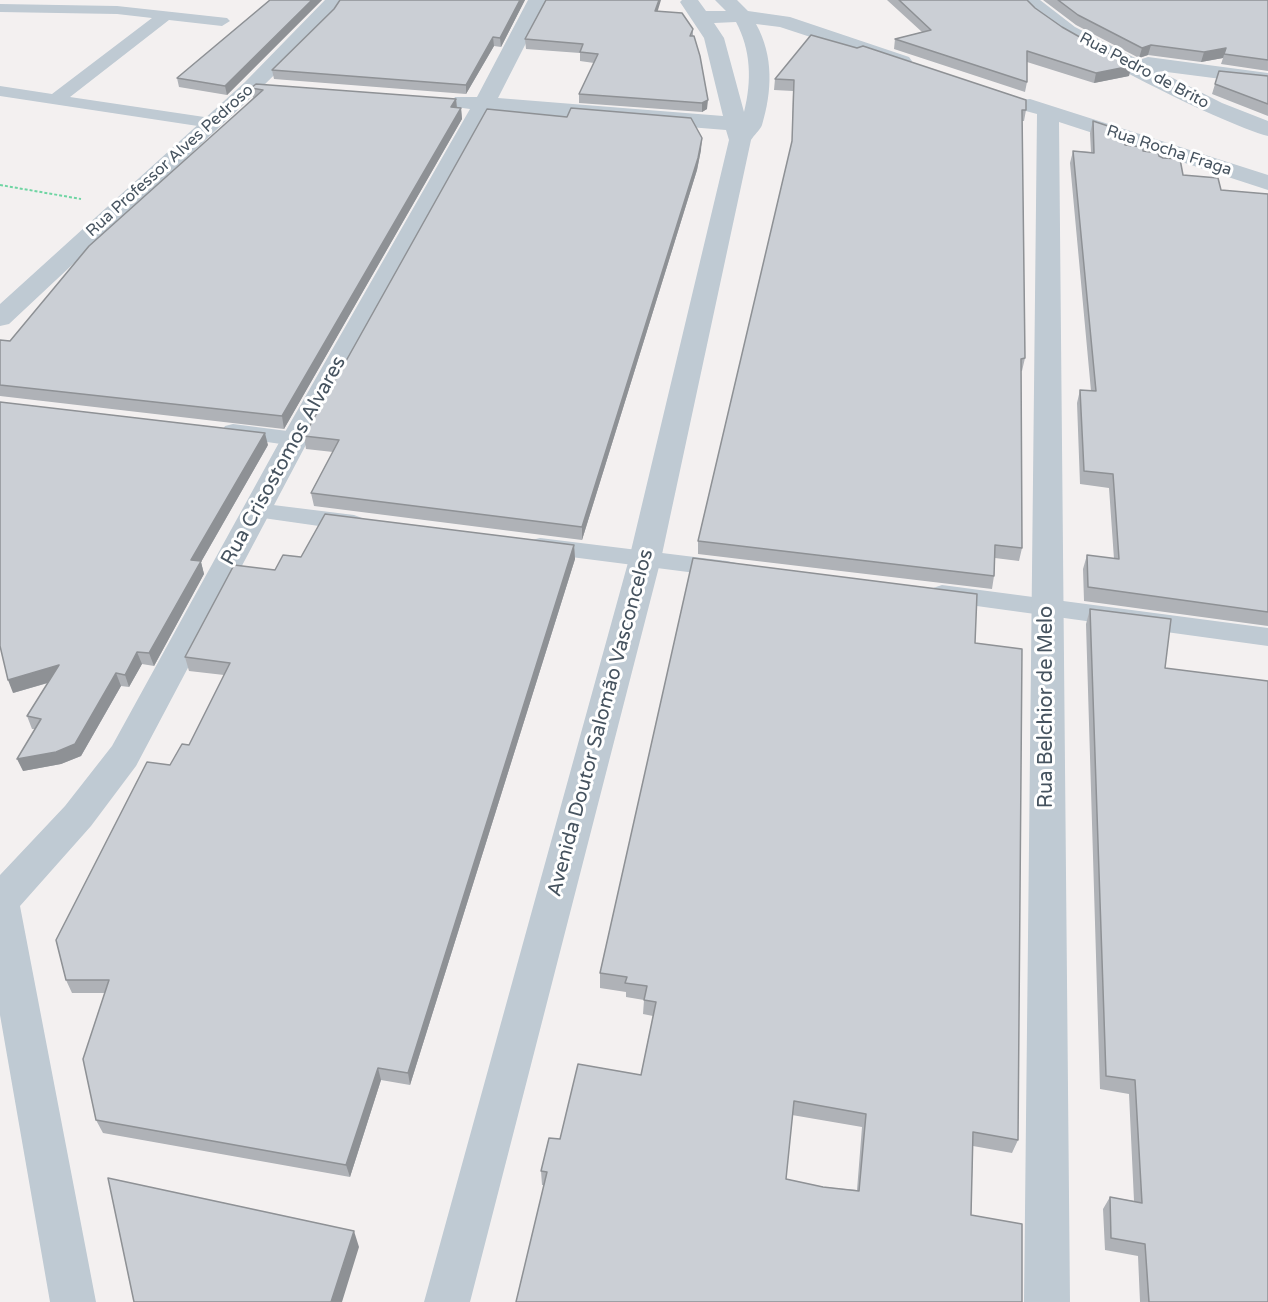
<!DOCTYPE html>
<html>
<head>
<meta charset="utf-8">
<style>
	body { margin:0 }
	canvas { display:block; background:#f3f0f0 }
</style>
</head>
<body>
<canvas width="1268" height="1302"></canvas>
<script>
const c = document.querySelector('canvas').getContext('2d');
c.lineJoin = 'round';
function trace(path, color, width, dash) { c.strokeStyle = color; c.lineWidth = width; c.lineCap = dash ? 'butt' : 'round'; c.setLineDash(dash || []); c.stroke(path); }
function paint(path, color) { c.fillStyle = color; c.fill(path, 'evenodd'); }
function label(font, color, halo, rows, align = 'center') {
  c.font = font + ' "Varela Round",sans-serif'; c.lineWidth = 6; c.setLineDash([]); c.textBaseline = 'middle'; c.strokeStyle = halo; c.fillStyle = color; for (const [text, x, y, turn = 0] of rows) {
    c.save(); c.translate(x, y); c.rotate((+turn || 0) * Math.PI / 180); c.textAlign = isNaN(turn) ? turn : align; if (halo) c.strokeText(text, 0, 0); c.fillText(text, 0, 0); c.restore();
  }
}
trace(new Path2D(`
	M0,185L81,199`), '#6fd5a3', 2, [3, 2]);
paint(new Path2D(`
	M0,4L117,6L227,18L230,21L222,26L169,20L70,97L211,118L219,123L211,128L0,96V86L52,94L152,18L117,14L0,12Z
	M233,424L295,432L303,434L306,439L303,444L295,446L225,436L222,431L225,426Z
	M257,503L354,515L362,518L366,523L362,528L354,531L249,516L245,511L249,506Z
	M540,538L727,561L736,563L739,569L736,575L727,577L532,552L528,546L532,540Z
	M942,585L1268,628V646L933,600L930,594L933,588Z`), '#bfcad3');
paint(new Path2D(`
	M325,0H345L333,17L259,90L9,324L0,326V304L245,82Z
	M528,0H548L498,98L723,116L704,38L680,2L682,0H698L706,11H726L715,0H737L748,11L790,17L909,57L912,61L909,65L902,67L780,27L756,24C774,56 772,92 762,125C760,130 754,135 751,140L661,559L470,1302H424L629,559L729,140L726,130L491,111L309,439L136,766L91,826L20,906L96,1302H50L0,1015V875L65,806L112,746L281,439L470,109L455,107L452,102L455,97H477ZM736,22C751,50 752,81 744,112L724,38L714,23Z
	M1018,0H1040L1075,27L1139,60L1148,57L1268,73V85L1159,71L1222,103L1268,121V136C1222,124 1043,36 1018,0Z
	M1030,99L1268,175V190L1059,122L1070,1302H1024L1037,114L1022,110L1019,105L1022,100Z`), '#bfcad3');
paint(new Path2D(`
	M270,0H322L227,95L179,87L177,78Z
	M525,0L501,47L494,46L466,94L274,79L272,70L334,9Z
	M887,0H1027L1035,8L1062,27L1131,66L1129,76L1094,83L1027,62V82L1025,92L894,49L895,39L922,32Z
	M1043,0H1268V71L1221,64L1223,58L1201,62L1148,55L1139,58L1076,25Z
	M658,11L693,29V36L707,109L702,112L579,103V94L594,63L580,61V53L526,49L525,39Z
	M811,35L1026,110L1024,121H1022L1025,358L1022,371H1021L1022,548L1019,561L995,558L994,576L992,589L698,554V541L792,144L793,91L774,90L775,79Z
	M1219,71L1268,76V116L1212,94Z
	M251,88L456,99L457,107L461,108L462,119L284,429L0,396V340L10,341L253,98Z
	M1093,121L1125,145L1159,156L1183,175L1221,190L1268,194V626L1084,601L1083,569L1087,555L1114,559L1109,488L1080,484L1077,403L1080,390L1091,391L1070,163L1073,151L1091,152L1090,133Z
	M701,150L697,170L582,540L314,506L311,493L333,452L306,449L304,436Z
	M268,445L201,562L204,574L154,666L142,664L129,687L121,686L81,756L61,764L23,771L35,729H32L27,716L48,683L13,693Z
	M574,545L575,559L410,1085L381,1080L350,1177L103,1133L96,1120L105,993H72L66,980L170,765L189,745L224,675L189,671L185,657L275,570L301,557Z
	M1090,609L1165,668L1268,1302H1140L1138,1256L1105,1250L1103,1209L1110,1197L1134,1201L1129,1094L1100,1089L1086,624Z
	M975,643L1018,1140L1012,1153L973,1146L971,1215L542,1185L541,1171L560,1139L641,1075L653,1016L643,1014L644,1000L626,997V992L600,988V973ZM792,1115L862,1127L857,1190L823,1187L786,1179Z`), '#afb2b7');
paint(new Path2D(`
	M312,0H322L227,95L225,86Z
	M520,0H525L501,47L500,38Z
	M659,0H661L655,20V11Z
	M493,37L494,46L466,94V85Z
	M1151,45L1148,55L1139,58L1142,48Z
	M1226,48L1223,58L1201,62L1204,52Z
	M1131,66L1129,76L1094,83L1096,73Z
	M456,99L457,110L451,107Z
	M708,100L707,109L702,112V103Z
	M461,108L462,119L284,429L282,416Z
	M702,138L701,150L697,170L582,540V527Z
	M265,433L268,445L201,562L204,574L154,666L149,653L191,560Z
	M574,545L575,559L410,1085L408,1073Z
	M137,652L142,664L129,687L125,675Z
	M59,665L64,678L13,693L8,680Z
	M116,673L121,686L81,756L61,764L23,771L17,759Z
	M378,1068L381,1080L350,1177L346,1165Z
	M354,1231L359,1247L342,1302H331Z`), '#8e9195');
const building = new Path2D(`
	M270,0H312L225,86L177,78Z
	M340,0H520L500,38L493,37L466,85L272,70L334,9Z
	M546,0H659L655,11L682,13L693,29L690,36H694L700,56L708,100L702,103L579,94L598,54L580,52L583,44L525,39Z
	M899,0H1027L1035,8L1062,27L1131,66L1096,73L1027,51V82L895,39L931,30Z
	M1058,0H1268V60L1224,54L1226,48L1204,52L1151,45L1142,48L1078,15Z
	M811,35L857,48L863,46L1026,100V110H1022L1025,358L1021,359L1022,548L995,545L994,576L698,541L792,141L794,80L775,79Z
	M1219,71L1268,76V104L1215,84Z
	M256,84L456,99L451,107L461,108L282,416L0,385V340L10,341L89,246L263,90L251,88Z
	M571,108L691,118L702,138L698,158L582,527L311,493L339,440L304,436L487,109L567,117Z
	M1093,121L1123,131L1125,145L1143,147V151L1158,153L1159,156L1163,158L1180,159L1183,175L1218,178L1221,190L1268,194V612L1088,587L1087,555L1119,559L1113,474L1084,471L1080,390L1096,391L1073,151L1094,153Z
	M0,402L265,433L191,560L201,561L149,653L137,652L125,675L116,673L75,744L56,752L17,759L41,719L27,716L59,665L8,680L0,646Z
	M325,514L574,545L408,1073L378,1068L346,1165L96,1120L83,1059L109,980H66L56,940L147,762L170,765L182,744L189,745L230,663L185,657L234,565L275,570L283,555L301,557Z
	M693,558L977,594L975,643L1022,649L1018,1140L973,1132L971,1215L1022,1224V1302H516L547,1172L541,1171L549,1138L560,1139L578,1064L641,1075L656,1002L644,1000L647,986L625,983L627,977L600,973ZM794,1101L866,1114L859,1191L823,1187L786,1179Z
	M1090,609L1171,619L1165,668L1268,681V1302H1149L1145,1244L1111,1238L1110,1197L1142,1203L1135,1080L1106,1076Z
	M108,1178L354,1231L331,1302H134Z`);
paint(building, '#cbcfd5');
trace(building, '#8e9195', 1.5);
label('16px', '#46535f', '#fff', [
	["Rua Pedro de Brito",1144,71,28],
	["Rua Rocha Fraga",1169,151,18],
	["Rua Professor Alves Pedroso",170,161,-42]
]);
label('20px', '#46535f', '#fff', [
	["Rua Crisostomos Alvares",284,461,-61],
	["Rua Belchior de Melo",1047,707,-90],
	["Avenida Doutor Salomão Vasconcelos",601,723,-75]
]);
</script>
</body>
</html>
